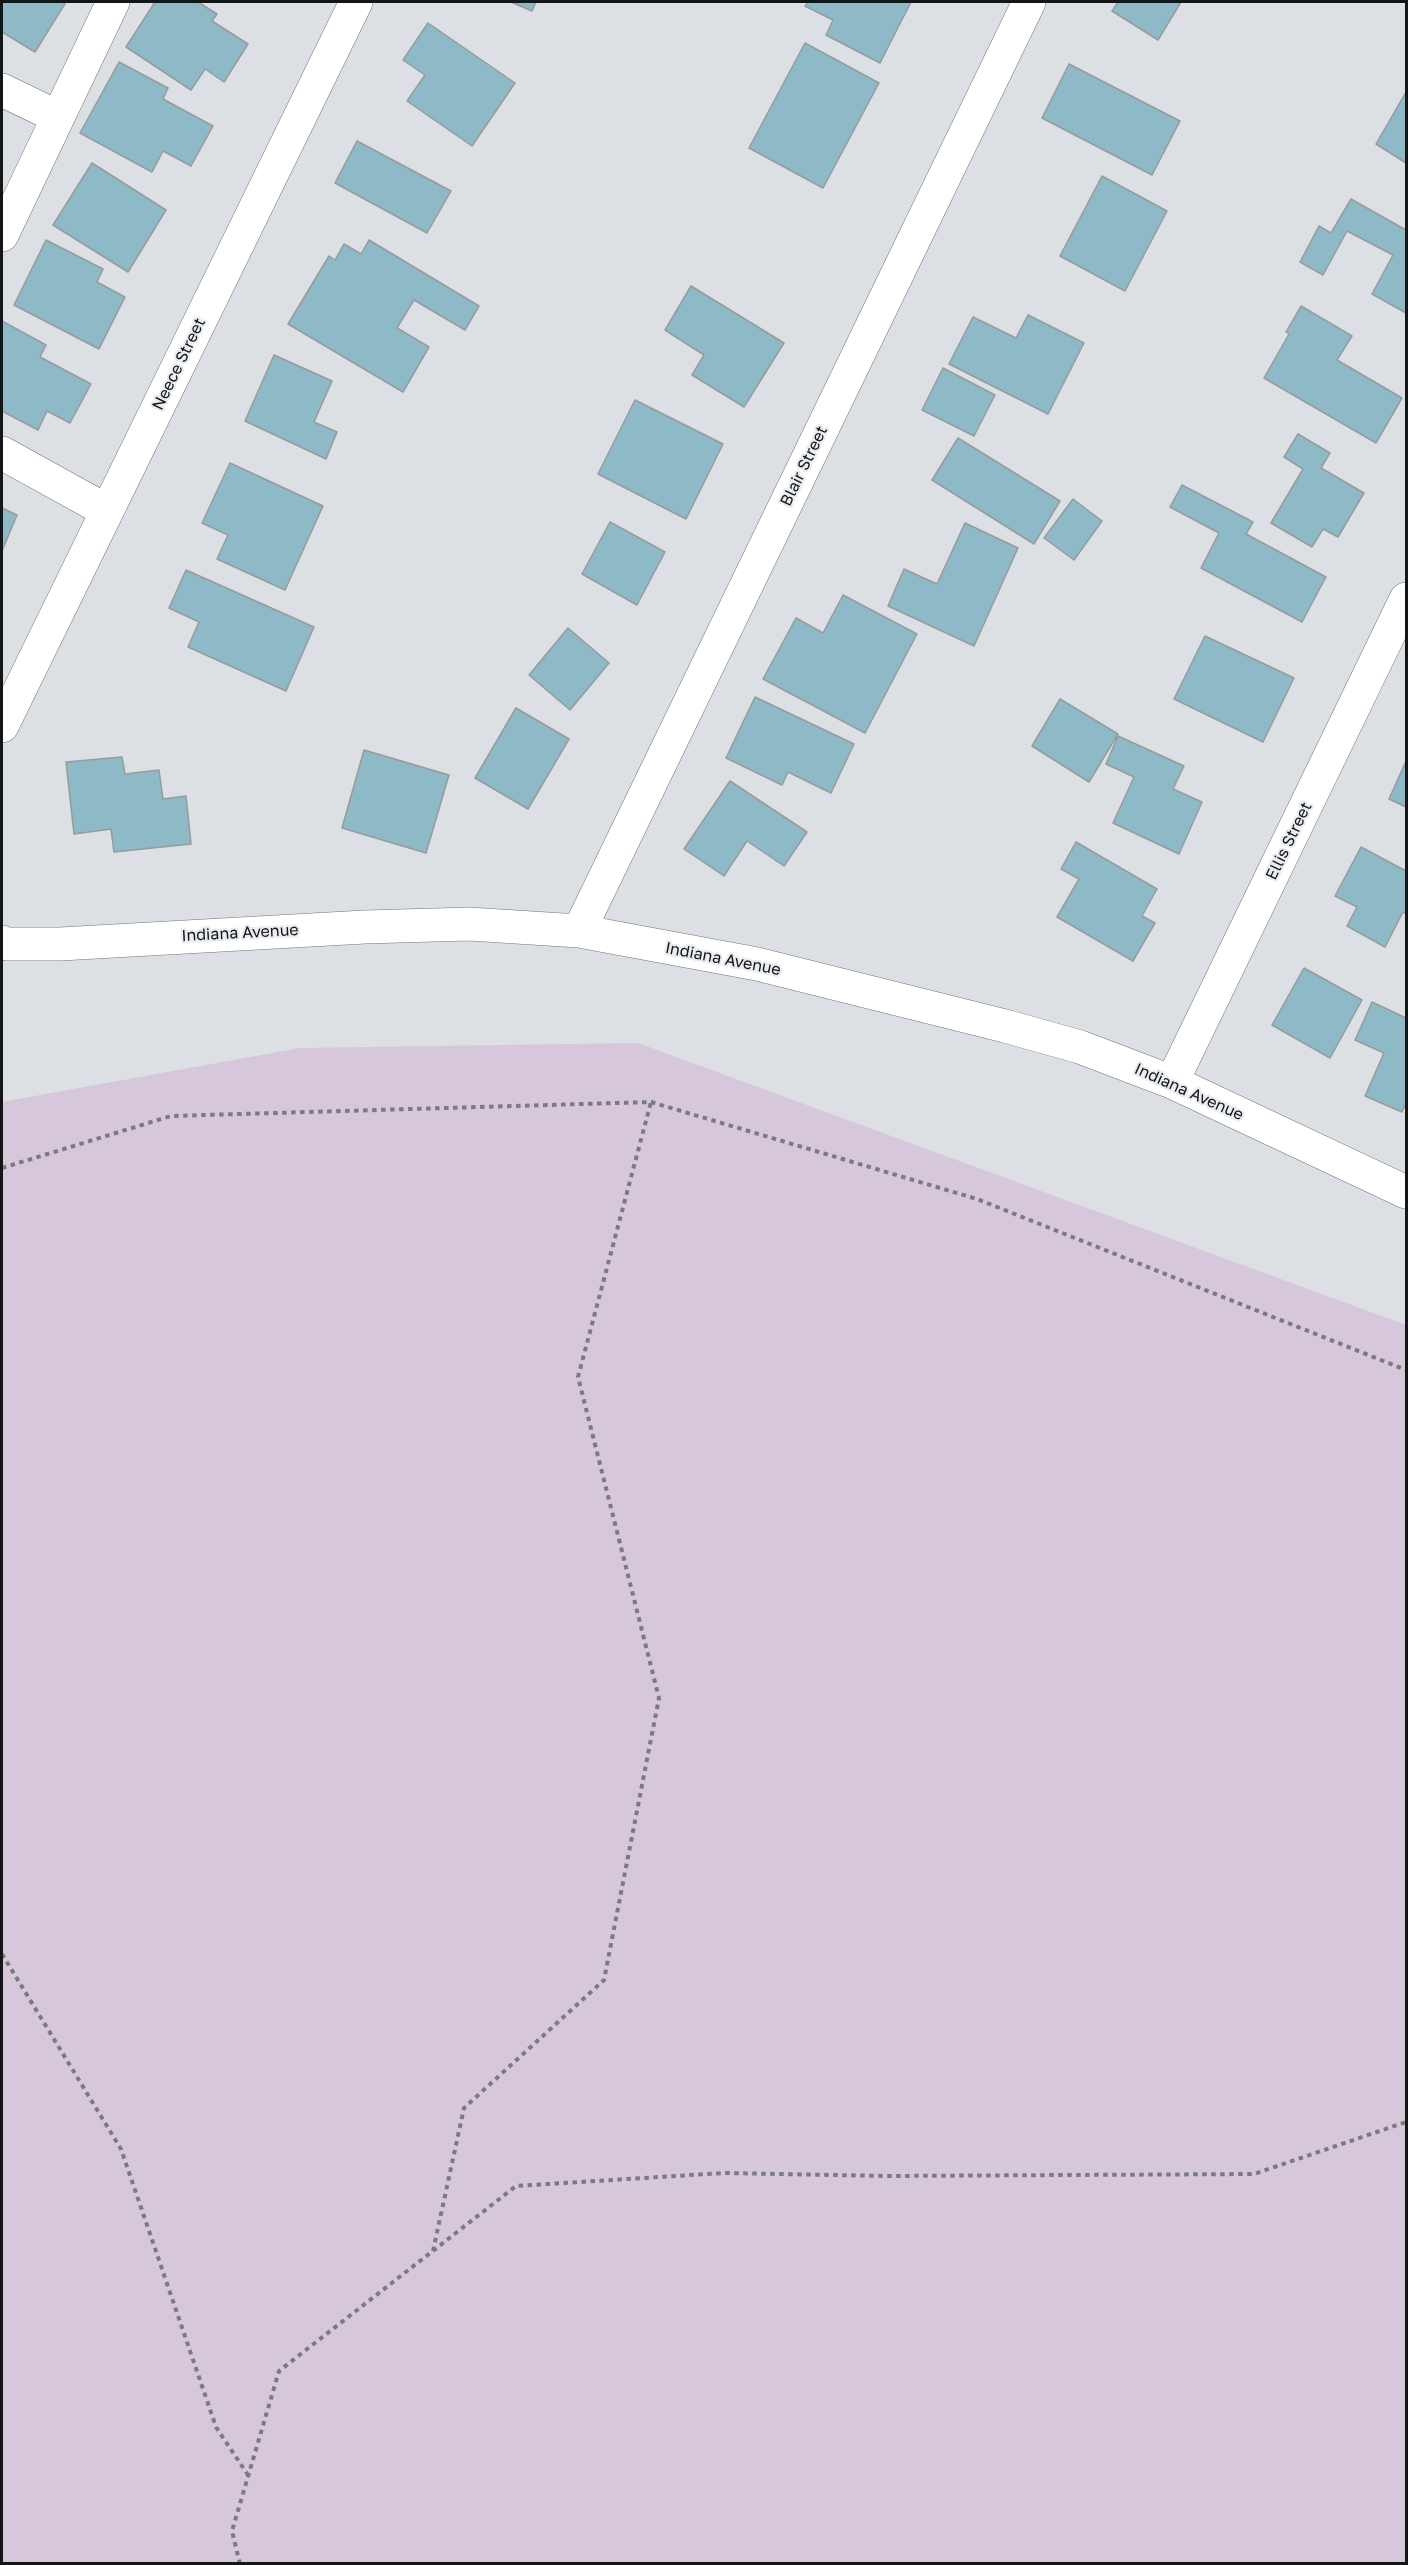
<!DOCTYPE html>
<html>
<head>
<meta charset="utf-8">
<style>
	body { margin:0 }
	#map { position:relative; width:1408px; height:2565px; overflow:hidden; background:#dcdfe3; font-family:"Golos Text",sans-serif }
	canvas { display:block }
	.frame { position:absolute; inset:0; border:3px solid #141517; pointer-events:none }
</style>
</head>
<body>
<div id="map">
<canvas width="1408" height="2565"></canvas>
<div class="frame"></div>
</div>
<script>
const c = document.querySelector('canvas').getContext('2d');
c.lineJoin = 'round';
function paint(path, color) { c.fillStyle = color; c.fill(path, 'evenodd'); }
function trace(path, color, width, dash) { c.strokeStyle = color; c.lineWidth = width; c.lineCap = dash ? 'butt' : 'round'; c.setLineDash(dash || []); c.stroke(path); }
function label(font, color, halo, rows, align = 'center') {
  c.font = font + ' "Golos Text",sans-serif'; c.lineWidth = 4.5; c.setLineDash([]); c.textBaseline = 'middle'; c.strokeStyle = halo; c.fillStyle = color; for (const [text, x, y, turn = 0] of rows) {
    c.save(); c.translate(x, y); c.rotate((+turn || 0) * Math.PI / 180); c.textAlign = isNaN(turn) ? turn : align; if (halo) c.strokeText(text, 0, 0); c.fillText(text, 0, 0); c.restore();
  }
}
paint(new Path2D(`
	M638,1043L1406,1325V2563H2V1102L300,1048Z`), '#d7c7da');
const building = new Path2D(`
	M2,2H66L35,52L2,32Z
	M155,2H198L217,14L212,21L248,44L224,82L205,69L191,90L126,47Z
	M511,2H536L532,11Z
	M808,2H911L880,63L826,35L833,20L805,6Z
	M1118,2H1181L1158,40L1112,11Z
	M428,23L515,83L472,146L407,101L425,75L403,60Z
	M805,43L879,83L823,188L749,148Z
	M119,62L168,88L163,99L213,126L191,166L163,151L152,172L80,133Z
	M1069,64L1180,121L1152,175L1042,118Z
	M1406,92V163L1376,144Z
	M357,141L451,191L427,233L335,183Z
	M92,163L166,210L128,272L53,225Z
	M1102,176L1167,211L1125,291L1060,256Z
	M1351,199L1406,230V313L1372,294L1393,255L1347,231L1323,275L1300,262L1319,226L1331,233Z
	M46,240L103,269L97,282L125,297L99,349L14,305Z
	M369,240L479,306L465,330L414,300L397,328L429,347L403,392L288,324L329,256L335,260L344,244L361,254Z
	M691,286L784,343L744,407L692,375L704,355L665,330Z
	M1301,306L1352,336L1337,360L1402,398L1376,443L1264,378L1289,334L1286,332Z
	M1028,315L1084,343L1048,414L949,364L973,317L1016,338Z
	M2,321L46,345L40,357L91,384L70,423L47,411L38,430L2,411Z
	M274,355L332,381L314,422L337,432L326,459L245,421Z
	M943,368L995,395L974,436L922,410Z
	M635,400L723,444L686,519L598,474Z
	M1298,434L1330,453L1321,468L1364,493L1338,537L1323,529L1312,547L1271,523L1303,469L1284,457Z
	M958,438L1060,501L1034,544L932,480Z
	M230,463L323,506L285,590L217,559L228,535L202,523Z
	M1182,485L1253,522L1246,534L1326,577L1302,622L1201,568L1219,533L1170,507Z
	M1073,499L1102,521L1074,560L1044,538Z
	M2,508L17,515L2,551Z
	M610,522L665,552L637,605L582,574Z
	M965,523L1018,548L974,646L888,606L904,569L937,584Z
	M186,570L314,627L286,691L188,647L199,622L169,608Z
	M843,595L917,634L865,733L763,679L796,618L823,633Z
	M568,628L609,663L570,710L529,675Z
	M1205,636L1294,678L1263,742L1174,699Z
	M755,697L854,744L831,793L788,772L782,785L726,758Z
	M1060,699L1118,734L1089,782L1032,746Z
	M516,708L569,739L528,809L475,778Z
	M1118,736L1184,766L1173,789L1202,802L1179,854L1113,823L1134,777L1106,764Z
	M364,750L449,775L426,853L342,828Z
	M122,757L125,774L159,770L163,799L186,796L191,844L114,852L111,829L74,834L66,762Z
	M1406,761V807L1389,799Z
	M730,781L807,832L784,866L747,841L724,876L684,849Z
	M1076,842L1157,889L1142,916L1155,923L1133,961L1057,917L1079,879L1061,869Z
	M1361,847L1406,871V914L1403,912L1385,947L1347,926L1357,907L1335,896Z
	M1304,968L1362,1000L1330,1058L1272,1025Z
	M1372,1002L1406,1018V1103L1402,1112L1365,1096L1384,1053L1355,1040Z`);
paint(building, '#8eb9c7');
trace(building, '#969b9c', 1.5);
const minor = new Path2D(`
	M2,90L58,117
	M2,235L113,2
	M2,453L107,511
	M2,726L356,2
	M579,931L1029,2
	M2,942L6,944H60L365,927L469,924L579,931L757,964L1005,1026L1080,1047L1172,1082L1406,1192
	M1172,1082L1406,599`);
trace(minor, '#727478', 34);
trace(new Path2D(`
	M2,1168L171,1116L651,1102L977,1199L1406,1370
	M2,1954L121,2149L216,2427L248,2475
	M433,2251L464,2108L604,1980L659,1698L578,1377L651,1102
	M240,2564L232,2531L279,2371L516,2186L723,2173L888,2176L1254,2174L1406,2122`), '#797b7e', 4, [4.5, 4.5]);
trace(minor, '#fff', 33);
label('16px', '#141517', '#e9ecf0', [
	["Neece Street",179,364,-64],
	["Blair Street",804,466,-64],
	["Ellis Street",1289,841,-64],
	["Indiana Avenue",240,933,-3],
	["Indiana Avenue",723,959,11],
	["Indiana Avenue",1189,1092,24]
]);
</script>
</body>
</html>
